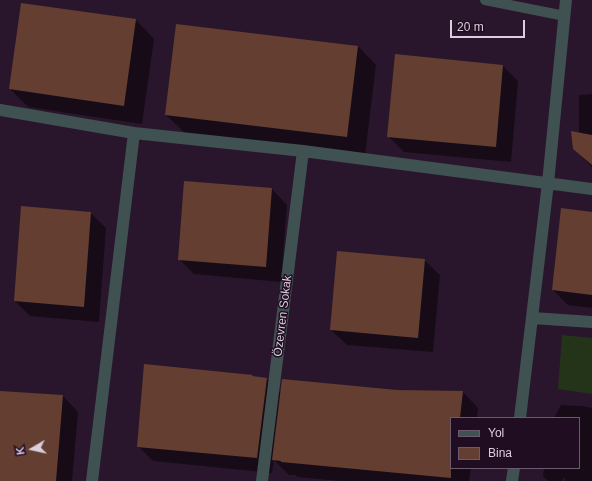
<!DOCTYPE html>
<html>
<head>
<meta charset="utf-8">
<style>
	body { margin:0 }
	#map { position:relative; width:592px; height:481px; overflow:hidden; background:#2a162c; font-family:Arial,sans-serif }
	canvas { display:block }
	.legend { position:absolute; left:450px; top:417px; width:130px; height:52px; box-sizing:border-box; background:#200d22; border:1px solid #6b5a6d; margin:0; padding:5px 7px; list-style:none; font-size:12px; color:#dbcedd }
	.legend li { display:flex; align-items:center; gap:8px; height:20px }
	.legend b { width:20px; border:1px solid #6b5a6d }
	.north { position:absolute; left:12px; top:429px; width:40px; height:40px; -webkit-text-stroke:3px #200d22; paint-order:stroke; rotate:261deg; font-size:11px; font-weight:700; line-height:16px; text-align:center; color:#dbcedd }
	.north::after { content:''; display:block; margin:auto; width:14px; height:18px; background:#dbcedd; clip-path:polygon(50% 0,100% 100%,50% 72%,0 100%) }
	.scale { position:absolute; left:450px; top:20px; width:75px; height:18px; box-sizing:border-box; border:2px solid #dbcedd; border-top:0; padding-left:5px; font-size:12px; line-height:14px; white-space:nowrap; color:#dbcedd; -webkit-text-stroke:3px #200d22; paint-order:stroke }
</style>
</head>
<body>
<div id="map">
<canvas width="592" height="481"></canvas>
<ul class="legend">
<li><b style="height:5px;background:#3f5150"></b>Yol</li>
<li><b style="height:11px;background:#643e31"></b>Bina</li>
</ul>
<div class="north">K</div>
<div class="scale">20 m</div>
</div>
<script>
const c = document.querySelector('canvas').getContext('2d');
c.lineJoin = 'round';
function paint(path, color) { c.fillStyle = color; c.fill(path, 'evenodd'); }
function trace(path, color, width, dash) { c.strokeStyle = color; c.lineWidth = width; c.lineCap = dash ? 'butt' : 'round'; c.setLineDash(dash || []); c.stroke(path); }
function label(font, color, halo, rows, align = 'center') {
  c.font = font + ' Arial,sans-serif'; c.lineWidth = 3; c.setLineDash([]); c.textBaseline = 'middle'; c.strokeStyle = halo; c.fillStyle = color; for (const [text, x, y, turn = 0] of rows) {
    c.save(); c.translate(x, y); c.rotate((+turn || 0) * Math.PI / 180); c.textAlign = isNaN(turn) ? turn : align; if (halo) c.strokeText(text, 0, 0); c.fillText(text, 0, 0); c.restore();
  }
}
paint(new Path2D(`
	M562,335L592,338V394L558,389Z`), '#243418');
paint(new Path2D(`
	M136,20L154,39L142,124L28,107L10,89Z
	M358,46L376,65L365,155L185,133L166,115Z
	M503,66L518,81L511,162L404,152L388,136Z
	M592,94V167L574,149L579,133V95Z
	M185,182L272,189L287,205L281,282L194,274L179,259Z
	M22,207L91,213L106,228L99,322L30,316L15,301Z
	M592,213V308L568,305L553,290Z
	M424,260L440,275L433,352L347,345L331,330Z
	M252,376L254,377L267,379L281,393L397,391L463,392L478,408L477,418H451V468H471L469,481H340L297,477L295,475H289L274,460L272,473L153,461L138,446Z
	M0,392L63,396L78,412L72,481H0Z
	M561,405L582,406L592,408V481H564L565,478H563L562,481H548L543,476L544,468H579V418H554Z`), '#0007');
paint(new Path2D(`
	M21,3L136,19L124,106L9,89Z
	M176,24L358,46L347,137L165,115Z
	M395,54L503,65L496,147L387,137Z
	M571,131L592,135V165L573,149Z
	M184,181L272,188L266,267L178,260Z
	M21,206L91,212L84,307L14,301Z
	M561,208L592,212V295L552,290Z
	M337,251L425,259L418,338L330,330Z
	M144,364L253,375L252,376L267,378L257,458L137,447Z
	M282,379L397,390L463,391L460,418H451V478L281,462V461L272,460Z
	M0,391L63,395L56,481H0Z`), '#643e31');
trace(new Path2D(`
	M485,0L565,16`), '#3f5150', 10);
trace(new Path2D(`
	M0,110L134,133L303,151L592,189
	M532,318L592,322
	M520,418L548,183L566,0
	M92,481L134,133
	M262,481L303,151
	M512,481L514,468`), '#3f5150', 12);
label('12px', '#dbcedd', '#200d22', [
	["Özevren Sokak",283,316,-83]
]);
</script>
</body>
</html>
